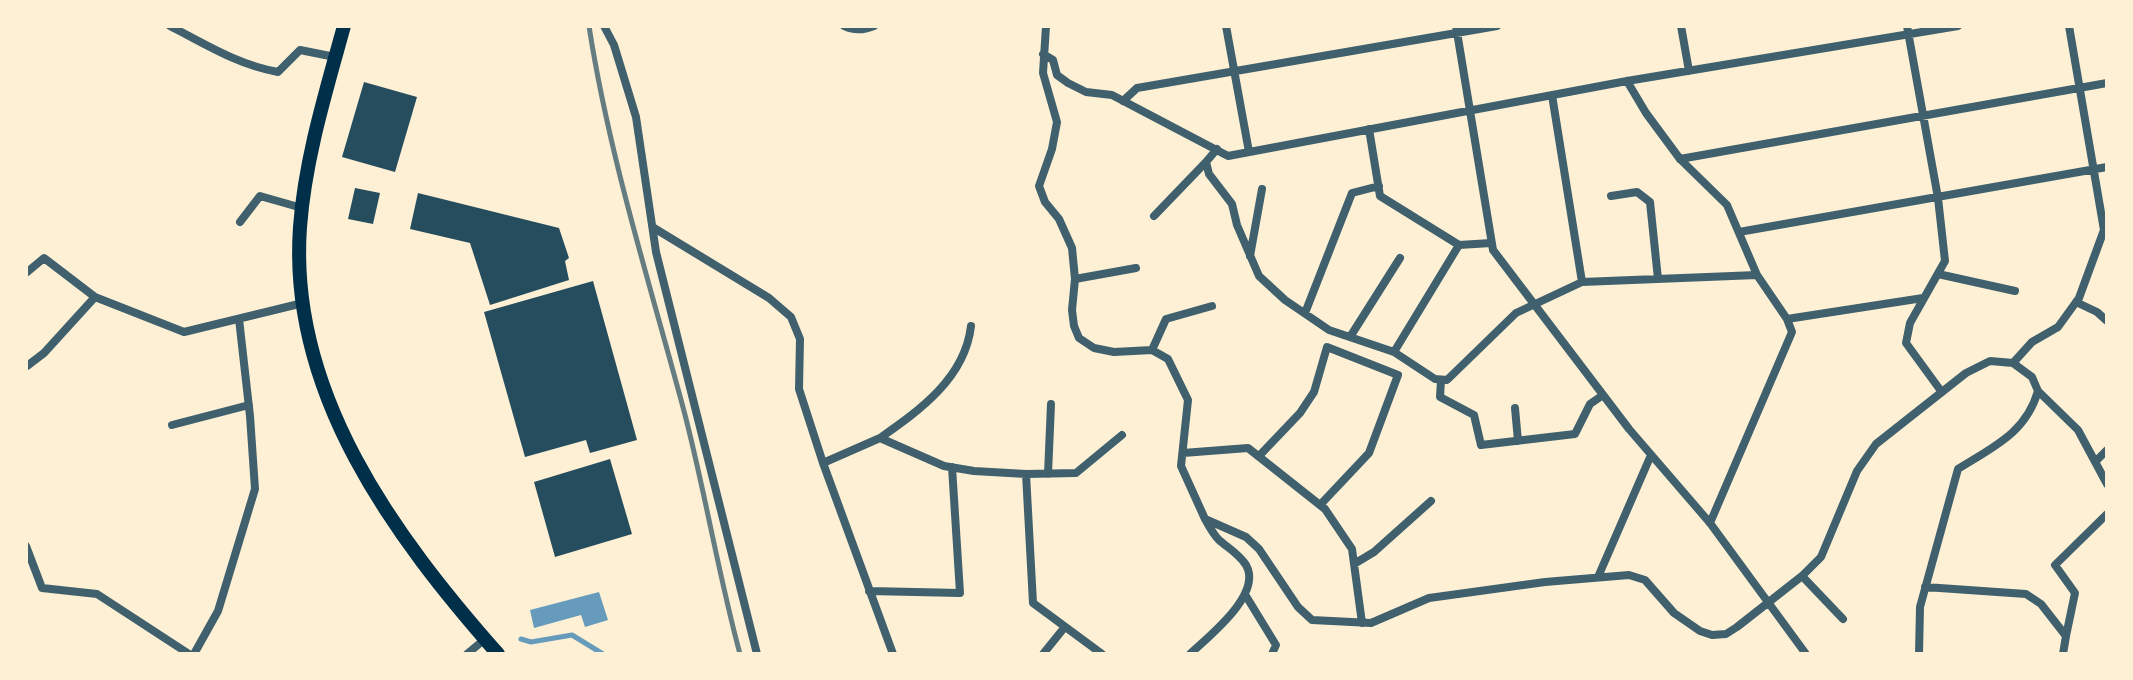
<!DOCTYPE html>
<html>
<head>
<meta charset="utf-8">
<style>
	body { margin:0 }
	#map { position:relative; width:2133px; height:680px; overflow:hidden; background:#fdf0d5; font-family:Inter,sans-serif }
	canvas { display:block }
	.frame { position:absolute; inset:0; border:28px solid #fdf0d5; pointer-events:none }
</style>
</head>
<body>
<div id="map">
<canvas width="2133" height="680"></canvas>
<div class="frame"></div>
</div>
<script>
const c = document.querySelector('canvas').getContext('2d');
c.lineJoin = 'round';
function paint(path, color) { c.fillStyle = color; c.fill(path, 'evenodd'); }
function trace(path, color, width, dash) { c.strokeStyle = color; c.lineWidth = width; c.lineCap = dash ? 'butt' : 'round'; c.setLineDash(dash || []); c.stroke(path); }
paint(new Path2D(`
	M599,592L608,620L585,627L581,615L534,628L530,610Z`), '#669bbc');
trace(new Path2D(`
	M521,639L531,642L572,635L603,654`), '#669bbc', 5);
paint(new Path2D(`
	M364,82L417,97L395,172L342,157Z
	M355,188L380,193L373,224L348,219Z
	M418,193L559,228L569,258L565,261L569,280L490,305L470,243L410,229Z
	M593,281L637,440L590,453L586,440L525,457L484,312Z
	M610,459L632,534L555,557L534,482Z`), '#264d5e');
trace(new Path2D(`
	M170,26C205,44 238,65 278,72L300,50L335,57
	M604,26L614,45L636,117L656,252L757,654
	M844,26C854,31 864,30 874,26
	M1046,26L1043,73L1057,122L1052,149L1039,186L1045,202L1059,219L1072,248L1075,279L1072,310L1074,326L1079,338L1094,348L1114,352L1152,350L1168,359L1188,400L1181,466L1205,519L1246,537L1259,549L1298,607L1312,620L1371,623L1429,598L1545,582L1629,575L1645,580L1674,613L1700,631L1712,635L1726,634L1737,627L1802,576L1821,557L1857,471L1876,444L1966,373L1990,361L2013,363L2032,342L2058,327L2079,298L2104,230L2069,26
	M1226,26L1249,152
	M1456,26L1493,250L1629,429L1710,523L1806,654
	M1681,26L1689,71
	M1907,26L1938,198L1945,261L1910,323L1906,343L1941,391
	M1043,54L1053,60L1057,75L1068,83L1086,92L1112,95L1228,156L1627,81L1958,26
	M1627,81L1646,113L1680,159L1727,205L1757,275L1787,319L1923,298
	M1552,95L1582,282L1757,275
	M1123,101L1137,88L1497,26
	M1369,129L1380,196L1459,245L1394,352L1435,379L1447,380L1516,313L1582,282
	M1217,149L1206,162L1209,174L1232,204L1237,225L1259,276L1285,300L1329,330L1394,352
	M1680,159L2107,83
	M1611,196L1637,192L1650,202L1658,279
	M1154,216L1206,162
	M240,222L260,196L302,208
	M654,228L769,298L791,317L800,339L799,389L823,463L893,654
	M1739,232L2107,167
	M1459,245L1491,243
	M1250,256L1262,189
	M26,273L44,258L95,297L184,332L303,303
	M1938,274L2015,291
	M1075,279L1136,268
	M2076,302L2097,312L2107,321
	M1305,313L1352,193L1379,186
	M1350,337L1400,258
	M1152,350L1166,319L1212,306
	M2013,363L2032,377L2038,391L2078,430L2107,484
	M27,366L44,353L95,297
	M1441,380L1440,397L1474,415L1481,445L1575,434L1590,404L1603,395
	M1515,408L1518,441
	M172,425L249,405
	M880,438C920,410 965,378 971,326
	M1183,453L1248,448L1325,509L1352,549L1362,623
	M1259,456L1300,413L1314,392L1327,347L1398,375L1369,453L1320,505
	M2096,461L2107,450
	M823,463L880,438L944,466L974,471L1026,474L1033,603L1102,654
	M1026,474L1076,473L1122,435
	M1048,474L1051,404
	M1710,523L1792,332L1787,319
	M26,546L42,588L97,594L189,654
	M1354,564L1374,552L1431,501
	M1802,576L1843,619
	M1598,577L1651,455
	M1925,587L2026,594L2041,604L2066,636L2075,593L2055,565L2107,514
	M869,591L960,593L952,467
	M1246,596L1276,645L1272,654
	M194,654L218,611L255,489L250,416L239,319
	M467,654L485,639
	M1043,654L1064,628
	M1190,654C1209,636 1263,594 1246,565C1239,554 1228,548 1219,540C1213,534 1209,526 1205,519
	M1919,654L1920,607L1958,469C1993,447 2026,433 2038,391
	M2063,654L2066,636`), '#3f606c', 8);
trace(new Path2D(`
	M344,26C326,91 305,159 300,227C288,393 394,536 498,654`), '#003049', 14);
trace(new Path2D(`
	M589,26C609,156 650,284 684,411C705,491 718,573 740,654`), '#657d81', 5);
</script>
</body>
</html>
